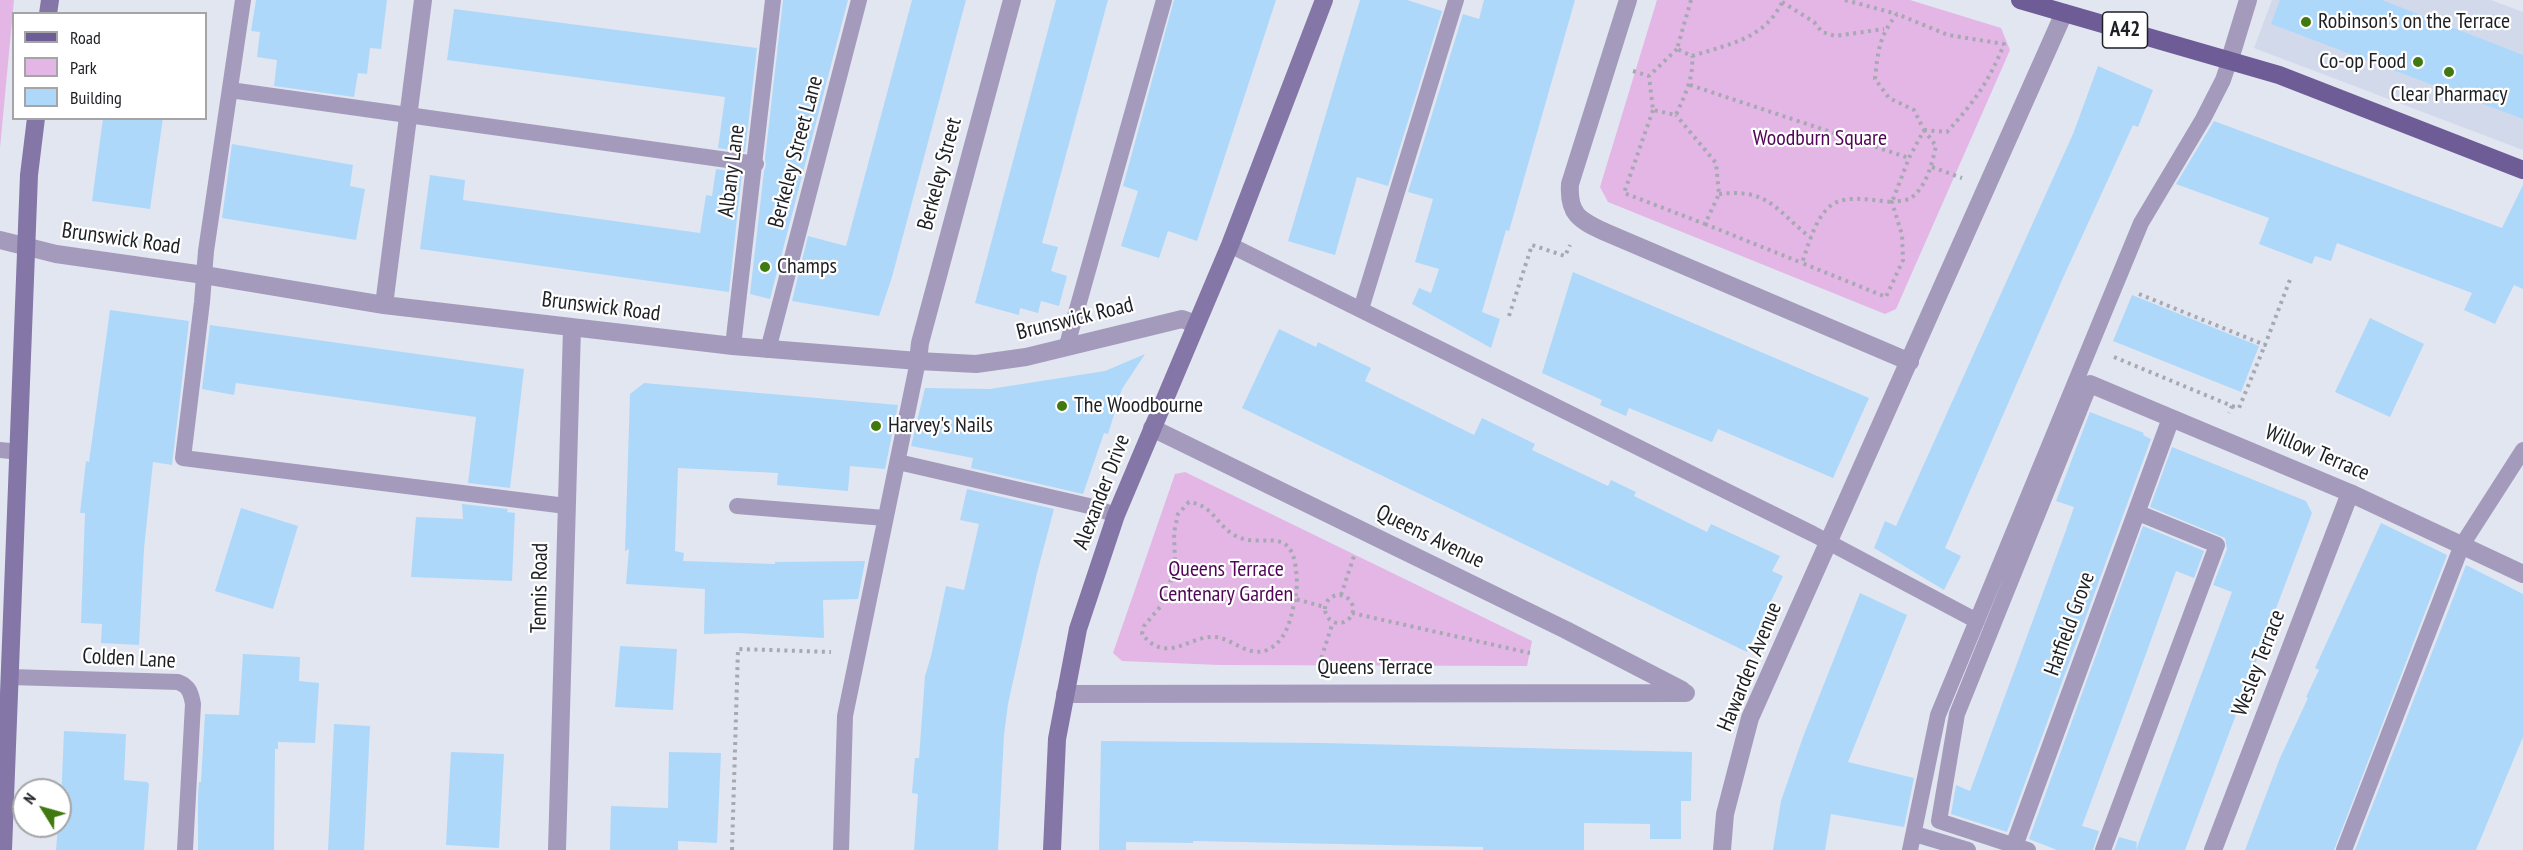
<!DOCTYPE html>
<html>
<head>
<meta charset="utf-8">
<style>
	body { margin:0 }
	#map { position:relative; width:2523px; height:850px; overflow:hidden; background:#e2e6f1; font-family:"PT Sans Narrow",sans-serif }
	canvas { display:block }
	.legend { position:absolute; left:12px; top:12px; width:195px; height:108px; box-sizing:border-box; background:#fff; border:2px solid #a5a5a7; margin:0; padding:8px 10px; list-style:none; font-size:18px; color:#1d1f23 }
	.legend li { display:flex; align-items:center; gap:12px; height:30px }
	.legend b { width:30px; border:2px solid #a5a5a7 }
	.north { position:absolute; left:12px; top:778px; width:60px; height:60px; box-sizing:border-box; background:#fff; border:2px solid #a5a5a7; border-radius:50%; rotate:307deg; font-size:16px; font-weight:700; line-height:24px; text-align:center; color:#1d1f23 }
	.north::after { content:''; display:block; margin:auto; width:21px; height:27px; background:#40790f; clip-path:polygon(50% 0,100% 100%,50% 72%,0 100%) }
</style>
</head>
<body>
<div id="map">
<canvas width="2523" height="850"></canvas>
<ul class="legend">
<li><b style="height:8px;background:#6e5c96"></b>Road</li>
<li><b style="height:16px;background:#e3b6e6"></b>Park</li>
<li><b style="height:16px;background:#aed8fa"></b>Building</li>
</ul>
<div class="north">N</div>
</div>
<script>
const c = document.querySelector('canvas').getContext('2d');
c.lineJoin = 'round';
function paint(path, color) { c.fillStyle = color; c.fill(path, 'evenodd'); }
function trace(path, color, width, dash) { c.strokeStyle = color; c.lineWidth = width; c.lineCap = dash ? 'butt' : 'round'; c.setLineDash(dash || []); c.stroke(path); }
function label(font, color, halo, rows, align = 'center') {
  c.font = font + ' "PT Sans Narrow",sans-serif'; c.lineWidth = 4.5; c.setLineDash([]); c.textBaseline = 'middle'; c.strokeStyle = halo; c.fillStyle = color; for (const [text, x, y, turn = 0] of rows) {
    c.save(); c.translate(x, y); c.rotate((+turn || 0) * Math.PI / 180); c.textAlign = isNaN(turn) ? turn : align; if (halo) c.strokeText(text, 0, 0); c.fillText(text, 0, 0); c.restore();
  }
}
paint(new Path2D(`
	M2272,0H2491L2523,12V150L2254,48Z`), '#d2d9eb');
paint(new Path2D(`
	M0,0H14L0,148Z
	M1657,0H1910L2001,28L2010,50L1896,309L1885,314L1608,202L1600,187Z
	M1185,472L1532,641L1527,666L1220,665L1122,661L1113,653L1175,474Z`), '#e3b6e6');
paint(new Path2D(`
	M256,0H387L381,49L370,48L367,74L358,73L354,97L274,86L277,60L257,57L260,32L251,31Z
	M783,0H848L770,299L750,294L764,171L766,165L765,159Z
	M912,0H966L892,277L879,316L792,301L808,236L846,246Z
	M1056,0H1108L1042,243L1058,247L1051,271L1067,276L1059,306L1041,301L1038,313L1020,308L1019,315L975,303Z
	M1174,0H1276L1197,241L1168,231L1159,258L1121,246L1138,191L1123,186Z
	M1360,0H1407L1442,11L1388,186L1357,177L1335,255L1288,241Z
	M1484,0H1575L1509,231L1506,230L1482,312L1500,319L1491,348L1412,304L1419,288L1431,293L1439,269L1415,262L1433,199L1408,192L1463,14L1479,19Z
	M2280,0H2382L2523,55V119L2271,24Z
	M454,9L757,48L745,152L718,148L725,97L447,60Z
	M2098,66L2153,90L2138,127L2133,125L2062,280L1945,548L1961,556L1944,590L1874,548L1885,521L1896,526L2073,134Z
	M103,118H163L150,209L92,201Z
	M2214,121L2502,228L2523,185V289L2514,285L2495,324L2464,310L2472,293L2337,243L2331,261L2315,256L2312,264L2259,244L2269,218L2176,184Z
	M232,144L353,165L350,186L365,189L356,240L222,218Z
	M716,169L742,173L729,292L420,249L430,175L465,180L463,200L700,233L706,195L712,196Z
	M1573,272L1869,398L1833,478L1718,429L1712,442L1629,408L1626,416L1600,405L1602,400L1542,373Z
	M2132,295L2259,346L2241,392L2113,341Z
	M110,310L189,321L172,465L153,462L144,549L139,645L101,643L102,624L81,623L85,513H80L86,461L89,462Z
	M2370,318L2424,344L2390,417L2335,392Z
	M210,325L524,369L510,488L468,483L476,417L236,383L234,395L202,389Z
	M1279,329L1316,347L1318,342L1371,368L1365,381L1474,435L1482,418L1535,444L1532,450L1608,486L1611,480L1636,492L1634,496L1707,532L1711,524L1780,556L1772,571L1783,576L1747,652L1242,408Z
	M1145,354L1122,389L1108,434L1104,433L1083,494L971,468L973,458L911,446L925,388L990,389L1105,371Z
	M644,383L898,405L885,469L850,466L848,491L777,485L778,473L678,468L675,551L684,553L683,561L775,564V562L865,561L858,599L823,600L824,638L739,633L704,634L705,589L626,584L629,549L625,551L630,394Z
	M2090,412L2144,433L2143,435L2151,439L2007,832L1951,814L1956,785L1970,791L2065,533L2074,507L2056,501Z
	M2172,447L2306,501L2312,513L2185,850H2136L2232,592L2213,585L2227,549L2225,538L2150,507Z
	M967,489L1054,509L1037,573L1008,704L1004,735L998,850H914L918,794L912,793L915,758H919L925,676L931,656L946,586L964,590L979,524L960,520Z
	M462,504L508,509L507,512L515,513L512,581L411,577L416,517L463,519Z
	M241,508L298,526L273,609L215,591Z
	M2381,523L2447,555L2334,850H2245L2280,758L2308,698L2306,697L2319,670L2315,668Z
	M2143,526L2204,551L2194,578L2176,571L2139,673L2082,826L2099,831L2093,850H2057L2029,839Z
	M2466,565L2523,594V737L2476,850H2355Z
	M1860,593L1907,615L1848,762L1914,778L1904,827L1831,814L1825,850H1773L1781,801L1803,737Z
	M620,646L677,649L673,710L615,707Z
	M243,654L300,657L299,681L319,683L315,743L278,742V749H275L274,850H198V796L199,782H201L205,714L239,715Z
	M334,724L370,726L364,850H328Z
	M64,731L126,734L124,780L147,782L149,784L144,850H56L58,826H60Z
	M1101,741L1323,743L1692,752L1691,801H1681V839H1650V824L1584,823V850H1483V847L1193,841V843L1126,842V850H1099Z
	M451,752L504,754L499,848L446,845Z
	M669,752L721,753L717,843L678,841V850H610L611,806L668,808Z
	M2119,837L2137,842L2136,850H2114Z`), '#aed8fa');
trace(new Path2D(`
	M1691,0L1677,49L1692,56C1729,44 1766,39 1783,0
	M1845,0L1897,14
	M1782,2L1814,22L1822,32L1835,36L1884,29
	M1677,49L1649,76L1653,110L1676,115C1685,94 1694,78 1692,56
	M1633,71L1649,76
	M1690,85L1909,158
	M1653,110L1624,193L1705,224L1719,194L1716,163L1676,115
	M1924,130L1947,132C1974,102 1989,82 2004,44L1948,35L1897,14C1879,36 1878,51 1875,79L1889,98L1914,110L1924,130L1909,158L1892,202C1877,201 1855,196 1840,201C1818,207 1809,243 1802,263L1886,297L1903,260L1902,235L1892,202C1897,201 1906,201 1911,198C1927,186 1932,163 1936,146L1924,130
	M1932,167L1962,178
	M1719,194C1770,188 1776,211 1811,238
	M1705,224L1802,263
	M2139,294L2265,345L2291,277
	M1509,316L1532,245L1565,256L1570,245
	M2114,357L2232,406L2229,413
	M2232,406L2239,408L2265,345
	M1341,595L1354,556
	M1325 609a14 14 0 1 1 28 0a14 14 0 1 1-28 0Z
	M1295,599C1291,618 1287,641 1267,650C1248,658 1231,637 1214,637C1188,636 1167,665 1142,634L1144,626L1160,607L1170,583L1175,563L1174,533L1178,514L1189,502C1215,506 1215,525 1236,536C1260,549 1288,526 1295,563C1297,576 1298,585 1295,599L1325,607
	M1352,613L1530,653
	M1319,665L1333,622
	M732,850L738,649L831,652`), '#a6a9b2', 4, [3, 4.5]);
trace(new Path2D(`
	M243,0L206,251L202,302L183,458L566,506
	M230,90L756,164
	M1230,245L1813,534L1977,621
	M1361,309L1456,0
	M1067,345L1164,0
	M733,346L773,0
	M768,350L859,0
	M0,450L19,452
	M898,462L1089,506L1116,515
	M737,506L885,518
	M10,677L178,682C189,686 191,693 193,704L185,850
	M1915,834L1968,850
	M841,850L845,716L918,361
	M1910,850L1938,715L2141,223L2203,119L2223,80L2230,59
	M2028,850L1939,821L1957,714L2090,384
	M2103,850L2217,545L2136,512
	M2344,850L2462,545L2523,450`), '#a49bbc', 16);
trace(new Path2D(`
	M1628,0L1570,184C1568,214 1579,220 1605,232L1910,362
	M2230,59L2248,0
	M0,240L56,254L204,275L384,305L733,346L918,361L976,364L1026,357L1182,319L1196,324
	M384,305L423,0
	M918,361L920,343L1012,0
	M2090,384L2350,493L2523,574
	M1152,428L1566,630L1682,690
	M1065,694L1686,693
	M2014,846L2171,418
	M557,850L572,328
	M1722,850L1725,814L1750,718L2064,13
	M2213,850L2350,493`), '#a49bbc', 18);
trace(new Path2D(`
	M48,14L50,0
	M3,850L29,175L36,118
	M1052,850L1057,739L1078,629L1116,515L1230,245L1324,0`), '#8476a6', 18);
trace(new Path2D(`
	M2020,0L2279,75L2523,170`), '#6e5c96', 18);
for (const [x, y, r, color] of [
	[2306,22,6,"#40790f"],
	[2418,62,6,"#40790f"],
	[2449,72,6,"#40790f"],
	[765,267,6,"#40790f"],
	[1062,406,6,"#40790f"],
	[876,426,6,"#40790f"]
]) { const dot = new Path2D(); dot.arc(x, y, r, 0, 2 * Math.PI); c.fillStyle = color; c.fill(dot); trace(dot, '#fff', 2); }
for (const [x, y, w] of [
	[2125,30,45]
]) { const box = new Path2D(); box.roundRect(x - w / 2, y - 18, w, 36, 4.5); c.fillStyle = '#fff'; c.fill(box); trace(box, '#1d1f23', 1.5); }
label('bold 21px', '#1d1f23', null, [
	["A42",2125,30]
]);
label('22px', '#1d1f23', '#fff', [
	["Robinson's on the Terrace",2318,22],
	["Co-op Food",2406,62,"right"],
	["Clear Pharmacy",2449,95,"center"],
	["Champs",777,267],
	["The Woodbourne",1074,406],
	["Harvey's Nails",888,426]
], 'left');
label('22px', '#500556', '#fff', [
	["Woodburn Square",1820,139],
	["Queens Terrace",1226,570],
	["Centenary Garden",1226,595]
]);
label('22px', '#1d1f23', '#fff', [
	["Berkeley Street Lane",796,152,-75],
	["Albany Lane",732,171,-83],
	["Berkeley Street",940,174,-75],
	["Brunswick Road",121,239,8],
	["Brunswick Road",601,307,7],
	["Brunswick Road",1075,319,-14],
	["Willow Terrace",2317,453,23],
	["Alexander Drive",1102,492,-69],
	["Queens Avenue",1430,537,26],
	["Tennis Road",540,588,-89],
	["Hatfield Grove",2070,624,-70],
	["Colden Lane",129,659,3],
	["Wesley Terrace",2259,663,-69],
	["Hawarden Avenue",1750,667,-68],
	["Queens Terrace",1375,668]
]);
</script>
</body>
</html>
